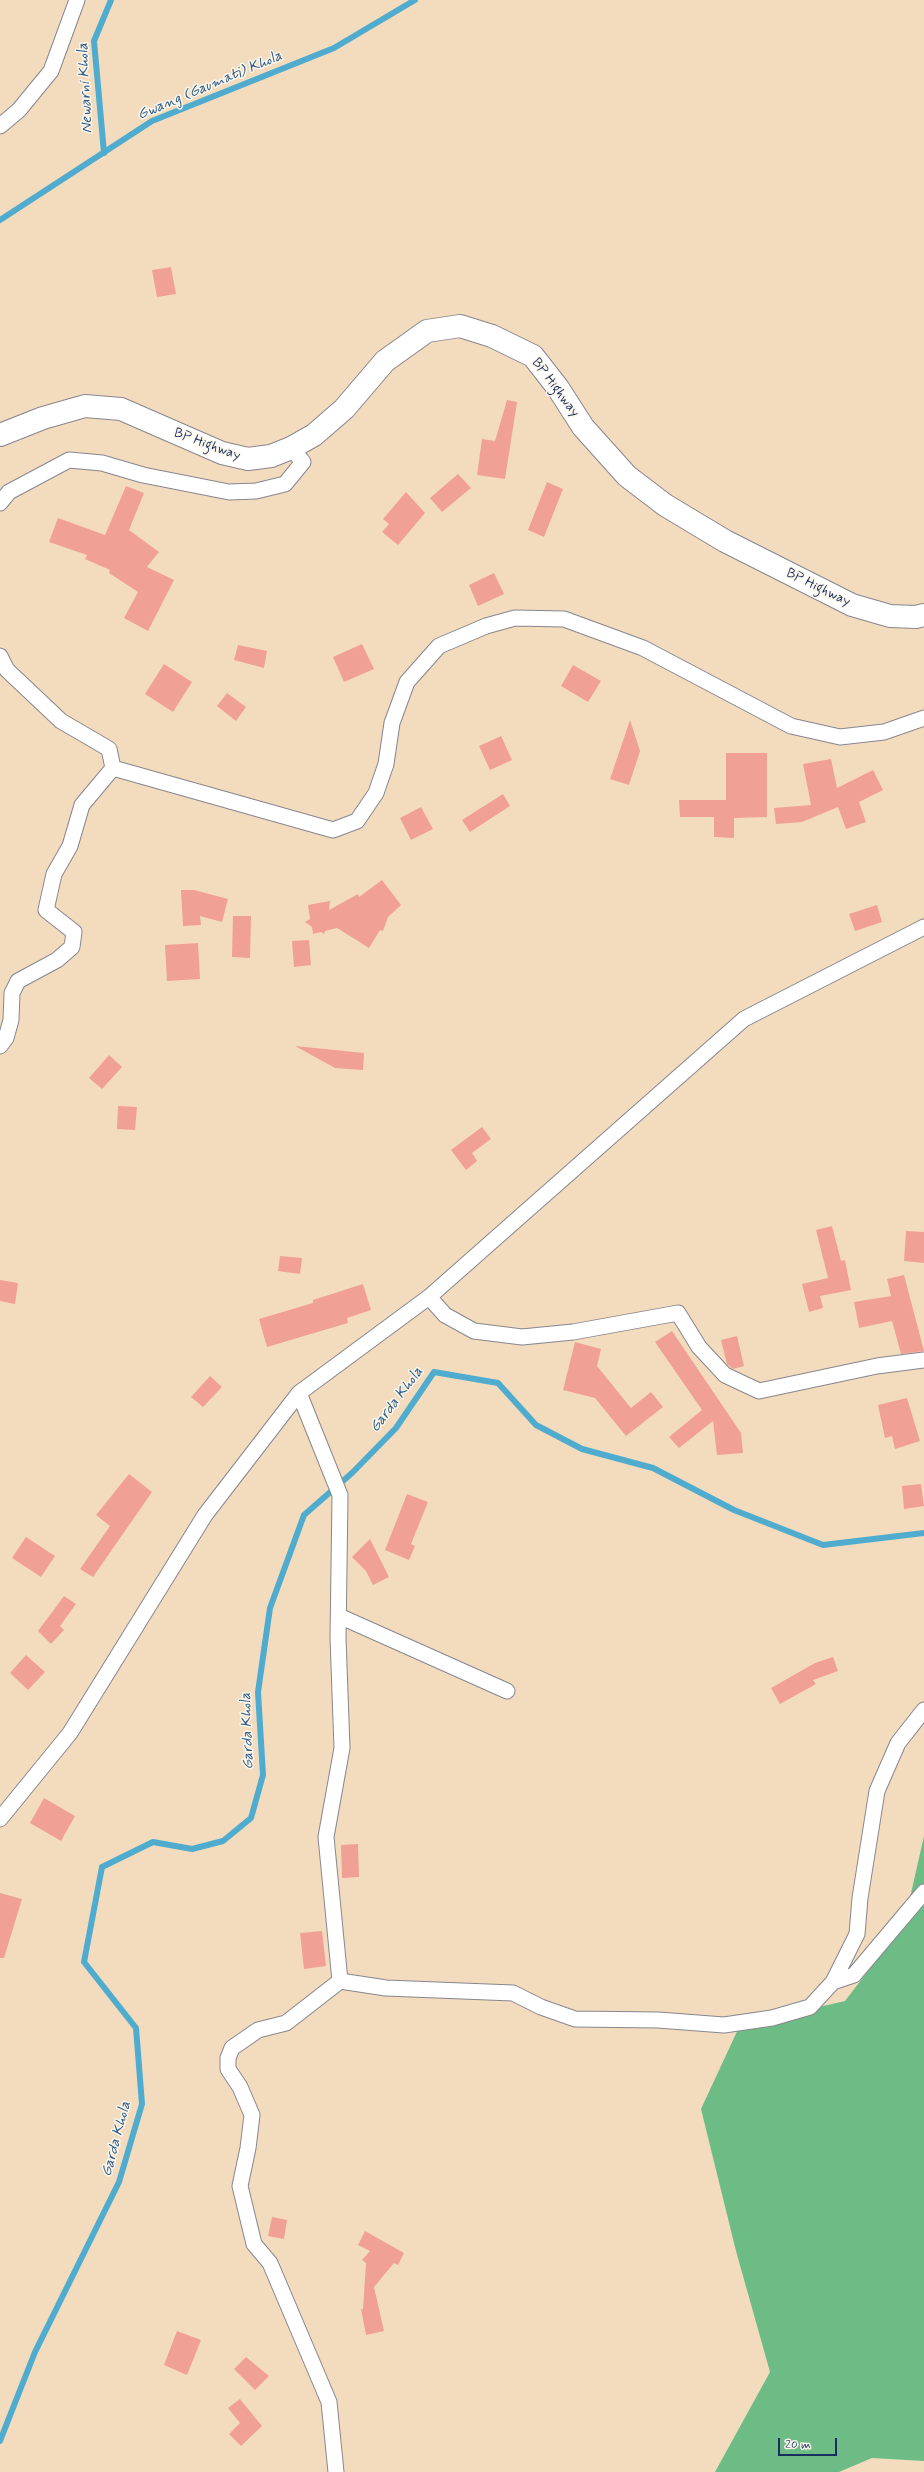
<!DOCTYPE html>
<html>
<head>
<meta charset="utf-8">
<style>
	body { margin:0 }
	#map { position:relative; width:924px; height:2472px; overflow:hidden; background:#f3dcbe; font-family:Mynerve,sans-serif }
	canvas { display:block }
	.scale { position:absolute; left:778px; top:2438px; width:59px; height:18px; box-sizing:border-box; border:2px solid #1b2f5e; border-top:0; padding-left:5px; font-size:12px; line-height:14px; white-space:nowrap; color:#1b2f5e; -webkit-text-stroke:3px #fbf7ec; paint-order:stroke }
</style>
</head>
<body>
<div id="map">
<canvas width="924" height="2472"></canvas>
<div class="scale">20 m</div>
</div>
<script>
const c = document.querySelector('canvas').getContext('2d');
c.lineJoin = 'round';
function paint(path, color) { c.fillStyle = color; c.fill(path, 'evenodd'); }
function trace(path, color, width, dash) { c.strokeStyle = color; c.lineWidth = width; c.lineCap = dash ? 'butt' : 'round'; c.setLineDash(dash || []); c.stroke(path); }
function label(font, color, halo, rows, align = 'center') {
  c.font = font + ' Mynerve,sans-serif'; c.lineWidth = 3; c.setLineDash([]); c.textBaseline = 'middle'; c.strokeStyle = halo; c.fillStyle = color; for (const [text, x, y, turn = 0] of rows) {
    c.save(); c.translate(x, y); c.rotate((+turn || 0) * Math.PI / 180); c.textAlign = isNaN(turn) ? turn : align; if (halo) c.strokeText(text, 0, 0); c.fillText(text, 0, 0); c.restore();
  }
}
paint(new Path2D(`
	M924,1836V2461L872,2458L839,2472H715L770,2372L736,2251L701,2109L740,2025L845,2001L904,1924Z`), '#6dbc86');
trace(new Path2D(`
	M104,153L94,41L111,0
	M0,220L152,121L334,48L415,0
	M0,2441L35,2352L119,2182L142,2104L136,2028L84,1962L102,1867L153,1842L192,1849L223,1841L251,1818L263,1775L258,1692L270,1608L304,1515L352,1473L396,1428L434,1372L498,1383L536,1425L582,1449L653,1468L734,1510L823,1545L924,1533`), '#50acce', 6);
paint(new Path2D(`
	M171,267L176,294L157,297L152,270Z
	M507,400L517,402L505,479L477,475L482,439L495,441Z
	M458,474L471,488L442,512L430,498Z
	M547,482L563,489L544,537L528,530Z
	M126,486L144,493L129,530L159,552L147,567L174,580L148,631L124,618L138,592L109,573L110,570L85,559L87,555L49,542L58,518L105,535Z
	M406,492L425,513L398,545L382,532L389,524L383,519Z
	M494,573L504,594L478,606L469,585Z
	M362,644L374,669L344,682L333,657Z
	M238,645L267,651L264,668L234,660Z
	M164,664L192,682L173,712L145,694Z
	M573,665L601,681L588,702L561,686Z
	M227,693L246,707L236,721L217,706Z
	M630,720L640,751L629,785L610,779Z
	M501,736L512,760L490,770L479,746Z
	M726,753H767V817L734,818V838L714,837V817H680L679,800H726Z
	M831,759L837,788L873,770L883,790L859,802L866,822L846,829L838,807L802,822L776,824L774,808L811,805L803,764Z
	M503,794L510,806L470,832L462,820Z
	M421,807L433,829L411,840L400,818Z
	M382,880L401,905L388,917L383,931L380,930L369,948L337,928L325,931L324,934L321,932L313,934L312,927L305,922L310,919L308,905L330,901L329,910L358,894L359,897Z
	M181,890H194L228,899L222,922L200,916L201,925L183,926Z
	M877,905L882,922L855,931L849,914Z
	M233,916H251L250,958L232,957Z
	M309,940L311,965L294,967L292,941Z
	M198,943L200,979L167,981L165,945Z
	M295,1046L364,1053L363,1070L335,1068Z
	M109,1055L122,1067L102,1089L89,1078Z
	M118,1106L137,1107L135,1130L117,1129Z
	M482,1127L491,1139L472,1153L477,1161L466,1170L451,1150Z
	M832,1226L841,1261L845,1260L851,1290L820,1296L823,1308L809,1312L802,1284L828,1278L816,1230Z
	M906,1231L924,1232V1263L904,1261Z
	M280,1256L302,1258L300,1274L278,1271Z
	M904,1275L924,1351L901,1354L892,1321L859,1328L854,1302L891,1296L887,1279Z
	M0,1280L18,1283L15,1304L0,1301Z
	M363,1284L371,1310L347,1318L348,1323L267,1347L259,1319L313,1303V1300Z
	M672,1331L741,1433L743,1453L717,1455L713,1421L679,1448L669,1437L702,1410L655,1342Z
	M737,1336L744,1366L733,1369L727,1364L721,1340Z
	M575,1342L601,1349L597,1366L631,1408L651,1392L663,1407L626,1436L595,1398L563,1390Z
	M210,1376L222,1387L203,1407L191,1397Z
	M907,1398L920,1441L895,1449L892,1436L885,1438L878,1405Z
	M129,1474L152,1492L93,1577L80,1569L110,1526L96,1515Z
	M921,1484L924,1506L904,1509L902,1486Z
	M407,1494L428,1502L411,1544L415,1546L409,1560L385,1550Z
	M26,1537L55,1556L41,1577L12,1558Z
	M370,1539L389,1577L373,1585L366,1571L352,1557Z
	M64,1596L76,1604L60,1626L64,1630L51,1644L38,1631Z
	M26,1655L45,1672L28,1690L10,1673Z
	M833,1657L838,1671L813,1680L816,1684L780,1704L771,1688L815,1663Z
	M44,1798L75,1816L61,1841L30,1823Z
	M358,1844L359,1877L342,1878L341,1845Z
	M0,1893L22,1899L4,1958H0Z
	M322,1931L326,1966L304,1969L300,1933Z
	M272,2217L287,2220L284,2239L268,2236Z
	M365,2231L404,2253L398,2265L394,2263L374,2287L384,2331L366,2335L361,2309H363L366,2263L362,2260L370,2251L358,2245Z
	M177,2331L201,2340L187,2375L164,2365Z
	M246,2357L269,2376L255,2390L234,2369Z
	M240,2399L262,2426L241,2446L229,2434L240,2423L228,2408Z`), '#f1a096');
const street = new Path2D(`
	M0,126L19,110L51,71L77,0
	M0,503L9,492L69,460L102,463L143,475L229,492L256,491L285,484L303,462L291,448
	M0,656L7,670L61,721L109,749L113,768L333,830L357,821L376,793L386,764L392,723L407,682L439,646L486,626L515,618L564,619L643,648L791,726L840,737L884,732L924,718
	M0,1046L6,1038L11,1020L12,993L18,981L57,960L72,947L74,932L46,910L54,874L70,846L82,805L113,768
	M429,1297L445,1315L474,1331L522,1337L573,1332L678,1313L699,1347L725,1375L759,1391L877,1366L924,1360
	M299,1393L429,1297L744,1019L924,927
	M339,1616L507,1691
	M0,1819L70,1733L205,1515L299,1393L340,1495L338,1638L342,1748L326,1837L340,1981L286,2023L258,2030L232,2048L228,2058V2069L240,2087L252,2115L248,2148L240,2186L254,2244L270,2263L329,2402L336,2472
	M340,1981L386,1988L513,1993L541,2007L575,2019L658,2020L724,2025L772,2018L810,2007L833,1982L857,1934L860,1898L877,1791L898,1743L924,1710
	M833,1982L854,1975L924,1892`);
const highway = new Path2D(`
	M0,435L43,418L85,406L121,409L222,453L248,459L271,456L291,448L314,435L344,409L385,361L427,331L460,326L492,336L533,356L558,388L583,427L627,476L665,505L725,541L852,605L890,616L916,617L924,615`);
trace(street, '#87868e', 17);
trace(highway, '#87868e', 24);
trace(street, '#fff', 15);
trace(highway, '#fff', 22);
label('14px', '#1b2f5e', '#fbf7ec', [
	["BP Highway",555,388,53],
	["BP Highway",207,445,20],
	["BP Highway",818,588,26]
]);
label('italic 15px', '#2e5b85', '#fbf7ec', [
	["Gwang (Gaumati) Khola",210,86,-23],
	["Newarni Khola",86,88,-93],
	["Garda Khola",397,1400,-53],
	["Garda Khola",248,1731,-92],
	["Garda Khola",117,2139,-75]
]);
</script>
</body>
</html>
